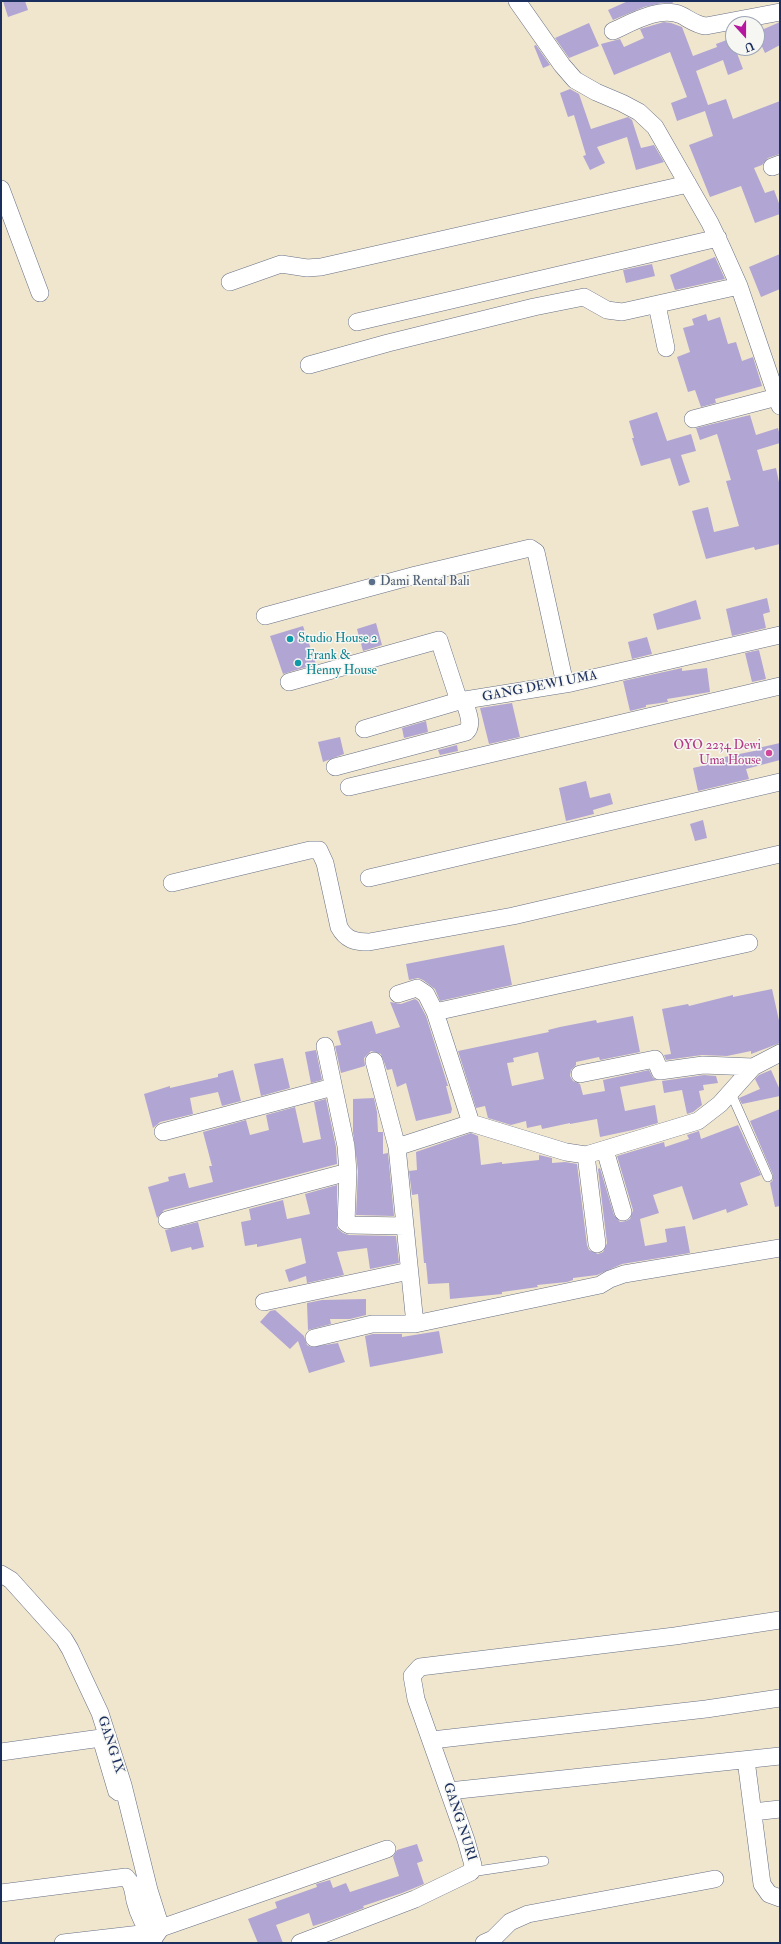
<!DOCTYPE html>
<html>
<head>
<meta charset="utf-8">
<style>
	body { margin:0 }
	#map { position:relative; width:781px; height:1944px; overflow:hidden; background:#f0e6cd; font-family:"IM FELL Double Pica",serif }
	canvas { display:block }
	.frame { position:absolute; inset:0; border:2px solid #1b2f5e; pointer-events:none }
	.north { position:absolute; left:725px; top:16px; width:40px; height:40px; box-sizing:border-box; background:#f6f6f2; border:1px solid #9ea6b7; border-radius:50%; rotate:159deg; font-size:11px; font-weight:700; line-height:16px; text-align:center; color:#1b2f5e }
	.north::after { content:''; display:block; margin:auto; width:14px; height:18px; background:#b5179e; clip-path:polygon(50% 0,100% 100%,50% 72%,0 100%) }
</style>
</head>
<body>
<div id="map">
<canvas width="781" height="1944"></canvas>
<div class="frame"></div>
<div class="north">U</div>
</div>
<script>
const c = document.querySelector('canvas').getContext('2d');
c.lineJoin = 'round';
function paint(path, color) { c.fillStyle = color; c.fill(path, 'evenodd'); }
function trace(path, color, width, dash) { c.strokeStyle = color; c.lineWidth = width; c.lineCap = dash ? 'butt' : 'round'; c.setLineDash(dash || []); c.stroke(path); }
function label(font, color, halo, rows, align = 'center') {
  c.font = font + ' "IM FELL Double Pica",serif'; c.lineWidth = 3; c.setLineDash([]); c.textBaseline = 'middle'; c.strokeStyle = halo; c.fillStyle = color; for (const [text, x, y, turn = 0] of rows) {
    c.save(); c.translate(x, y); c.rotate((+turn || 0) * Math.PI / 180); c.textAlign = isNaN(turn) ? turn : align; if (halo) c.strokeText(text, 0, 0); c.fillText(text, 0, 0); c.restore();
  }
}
paint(new Path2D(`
	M3,1H25L28,10L8,17Z
	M628,1H672L673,3H662L644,7L613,20L608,10Z
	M664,22L671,23L682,27L693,56L717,47L716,44L732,38L733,48H735L743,69L728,75L723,60L696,71L708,105L726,99L733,119L780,101V154L768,158L762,165L754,168L765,193L774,190L780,206V214L755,223L741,186L710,197L689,145L713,136L705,111L677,121L671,103L687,97L670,52L614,75L601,44L620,39L624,47L644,38L640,29Z
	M780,22V45L765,53L757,36V32Z
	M589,23L599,46L569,58L555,38Z
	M536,45L550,65L543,68L534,46Z
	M570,89L579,94L591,129L628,117L632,120L641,148L654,145L664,162L636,170L627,137L597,147L605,163L590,170L583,156L586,155L574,115L568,117L560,93Z
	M780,254V289L761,297L749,267Z
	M715,257L725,279L675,290L670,275Z
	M652,264L655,276L626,283L623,270Z
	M706,314L708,321L720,317L728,344L736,342L742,361L753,357L762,386L715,399L716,403L701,407L695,390L688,392L677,357L690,352L683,328L694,325L692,319Z
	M657,412L667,441L691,434L696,451L681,455L690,482L679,486L670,458L641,466L632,438H634L629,421Z
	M750,415L756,435L778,428L780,436V443L757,450L763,471L776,468L780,487V544L755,550L754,547L706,559L692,511L708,507L714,532L739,526L726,481L731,480L718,437L717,434L700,440L696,428Z
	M767,598L770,612L763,614L766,628L732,636L726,609Z
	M696,600L701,619L657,630L653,614Z
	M376,623L382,645L363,651L357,629Z
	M303,626L316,664L283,674L270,636Z
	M647,637L652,654L632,659L628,642Z
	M759,650L766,679L752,682L745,653Z
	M682,668V671L707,668L710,692L667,699L668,702L646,705V707L630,711L623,681Z
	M512,703L520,737L489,744L480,708Z
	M426,721L428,732L404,738L402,728Z
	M340,737L344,754L323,762L318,742Z
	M780,743V760L746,769L749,779L698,791L693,768L706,765L705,761L759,750L758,748Z
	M457,745L458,751L440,755L438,750Z
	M586,781L590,798L610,793L613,804L593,810L594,814L566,821L559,788Z
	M703,820L707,838L695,841L690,824Z
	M504,945L512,985L440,1001L435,989L423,980L418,978L409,980L406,964Z
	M772,989L780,1025V1043L751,1054V1051L727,1056L702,1055L666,1060L664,1055L671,1054L662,1009L688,1004L689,1006L733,995V997Z
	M415,999L418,1001L426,1016L448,1086H446L452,1109L451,1113L416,1121L406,1083L397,1087L392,1069L387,1070L381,1054L371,1051L364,1058L365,1066L341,1073L335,1046L341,1045L337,1031L372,1021L376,1034L400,1027L390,1002L401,1004Z
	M633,1016L640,1052L600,1060L599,1057L576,1062V1065L571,1070L570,1076L573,1081L580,1084L583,1095L605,1091L603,1080L649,1070L653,1078L657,1080L620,1087L625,1111L655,1105L658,1123L633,1130L600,1137L597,1119L570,1124V1123L542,1129L541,1125L527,1128L526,1121L511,1125L488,1118L485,1106L476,1108L458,1051L549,1032L548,1030L560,1027L596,1020L597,1023ZM538,1052L544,1079L512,1086L507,1063L514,1062L513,1058Z
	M316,1050L322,1080L311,1083L305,1052Z
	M283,1058L290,1088L261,1096L254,1064Z
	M233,1070L241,1101L222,1106L218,1092L190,1098L193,1114L160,1122L153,1128L144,1094L170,1086V1088L218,1077V1074Z
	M771,1070L780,1090V1096L742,1104L739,1098L760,1089L755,1079L759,1075Z
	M704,1075L716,1076L718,1083L703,1085L704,1090L699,1091L702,1105L693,1112L687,1114L682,1090L664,1093L662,1081Z
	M374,1098L377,1112L378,1132H383V1154L388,1153L394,1216L356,1215L358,1171L353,1132V1099Z
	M326,1099L336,1147L337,1164L164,1210L157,1218L148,1187L169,1181L168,1177L185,1173L189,1188L213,1182L209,1166H212L203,1132L246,1120L250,1135L269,1130L266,1115L295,1107L303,1143L321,1139L314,1102Z
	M780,1109V1206L775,1207L770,1183L773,1180V1175L750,1121Z
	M738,1125L761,1175L740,1183L748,1205L727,1213L726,1209L693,1220L682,1186L653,1195L659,1213L640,1219L645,1246L667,1242L665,1229L685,1226L690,1253L622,1264L597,1275L573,1278V1280L567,1282L537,1285L538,1287L502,1292V1294L450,1299L449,1283L428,1284L426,1263H424L418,1194L412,1195L409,1171L417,1170L416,1152L471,1133L478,1136L481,1165L502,1162V1164L539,1160V1155L552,1158V1163L565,1162L577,1164L587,1245L589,1250L598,1254L603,1252L607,1243L598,1169L600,1168L614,1215L620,1222L626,1221L630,1219L633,1210L617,1156L664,1142L665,1147L689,1139L687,1135L699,1131L701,1139Z
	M337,1185V1228L343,1233L349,1235L396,1236L399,1263L370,1269L367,1248L337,1252L344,1275L307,1283L306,1276L289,1282L285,1270L306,1263L301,1238L257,1247V1244L245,1246L241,1222L251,1220L249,1209L283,1200L287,1219L310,1214L305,1194Z
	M198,1222L204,1247L192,1250L191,1247L171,1252L165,1230Z
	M366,1299V1315L350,1319H330L331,1324L308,1330L307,1303L322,1300Z
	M275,1310L304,1336L307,1345L311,1347L338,1343L345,1362L309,1373L298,1341L290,1349L260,1322L270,1311Z
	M439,1331L443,1353L370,1367L365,1336L373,1334H402V1337Z
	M417,1844L423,1861L417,1863L424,1884L402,1893L363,1906L364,1908L329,1921L313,1926L309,1913L276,1925L283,1943H258L248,1919L277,1908L275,1902L317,1887L316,1884L330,1880L333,1888L346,1883L350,1892L399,1876L393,1857L397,1850Z`), '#b1a5d4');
const service = new Path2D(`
	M730,1091L768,1177
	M97,1739L113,1793L117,1796L125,1793
	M471,1872L544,1861`);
const minor = new Path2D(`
	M517,1L562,65L575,80L596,92L622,103L639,112L655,127L710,223L722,248L739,286L780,406
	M613,31C633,22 659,6 681,15C689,19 696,25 706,26L780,12
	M772,167L780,164
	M1,189L40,293
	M230,282L281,264L307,268L321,267L688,184
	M657,305L666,348
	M357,322L718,238
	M309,365L388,343L534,307L584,297L607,310L622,312L739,286
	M693,419L777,397
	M265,616L416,575L530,548L536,552L565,684
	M289,682L439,640L459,701
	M364,729L459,701L571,683L780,635
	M335,767L466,732C474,725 467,710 464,701
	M349,787L780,686
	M369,878L780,782
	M172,883L310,850H319L325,863L339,927C346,940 355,942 369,942L513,916L780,854
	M398,994L417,988L426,994L435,1012L471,1123
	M435,1012L749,943
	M325,1046L346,1146L348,1172L346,1223L349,1225L405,1226
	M374,1061L397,1147L415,1324
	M580,1074L655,1059L660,1071L703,1065L753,1067
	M471,1123L566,1152L586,1155L698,1121L720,1104L753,1067L780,1053
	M163,1132L333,1087
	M397,1147L471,1123
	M605,1150L623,1212
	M586,1155L597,1244
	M167,1220L348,1172
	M264,1302L409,1271
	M314,1338L372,1324H415L600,1285L610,1279L624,1274L780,1248
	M1,1574L11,1580L64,1639L70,1649L100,1713L123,1785L149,1890L161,1928
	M432,1740L706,1709L780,1698
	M1,1752L108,1737
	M746,1760L762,1884L769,1894L780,1898
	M449,1791L780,1756
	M753,1812L780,1809
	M1,1893L126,1877C133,1884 133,1891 135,1901C138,1913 145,1929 154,1938
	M63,1943L149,1933
	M153,1943L154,1938L161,1928L387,1849
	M300,1943L415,1899L471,1872L473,1865L466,1840L416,1699L412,1676L420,1667L675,1636L780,1620
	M484,1943L493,1939L510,1922L528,1914L715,1879`);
trace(service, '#666f85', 10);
trace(minor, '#666f85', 18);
trace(service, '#fff', 9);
trace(minor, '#fff', 17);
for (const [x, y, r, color] of [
	[372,582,4,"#5c6f8a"],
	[290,639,4,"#0f9aa8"],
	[298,663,4,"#0f9aa8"],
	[769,753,4,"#d1479c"]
]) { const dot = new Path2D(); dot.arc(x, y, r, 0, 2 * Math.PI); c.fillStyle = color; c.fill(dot); trace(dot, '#f6f6f2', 1.5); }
label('13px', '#4e5e75', '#f6f6f2', [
	["Dami Rental Bali",380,582]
], 'left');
label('13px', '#0d838f', '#f6f6f2', [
	["Studio House 2",298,639],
	["Frank &",306,656],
	["Henny House",306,671]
], 'left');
label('13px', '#1b2f5e', '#f6f6f2', [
	["GANG DEWI UMA",540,687,-11],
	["GANG IX",110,1745,72],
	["GANG NURI",459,1822,72]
]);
label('13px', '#b23c85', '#f6f6f2', [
	["OYO 2234 Dewi",761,746],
	["Uma House",761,761]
], 'right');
</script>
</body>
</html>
